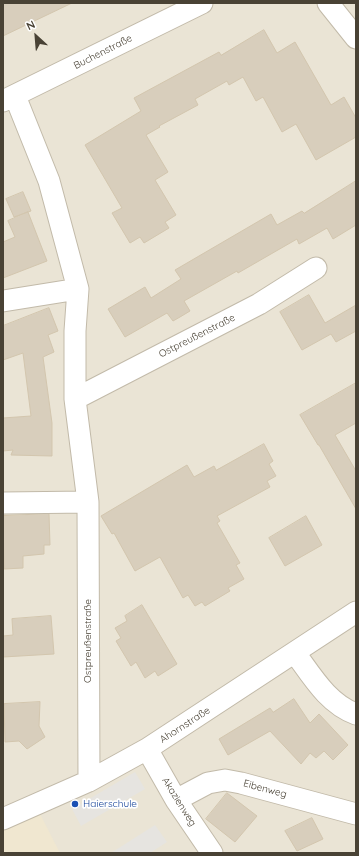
<!DOCTYPE html>
<html>
<head>
<meta charset="utf-8">
<style>
	body { margin:0 }
	#map { position:relative; width:359px; height:856px; overflow:hidden; background:#f5f1e7; font-family:Quicksand,sans-serif }
	canvas { display:block }
	.frame { position:absolute; inset:0; border:4px solid #494235; pointer-events:none }
	.north { position:absolute; left:16px; top:16px; width:40px; height:40px; -webkit-text-stroke:3px #fff; paint-order:stroke; rotate:334deg; font-size:11px; font-weight:700; line-height:16px; text-align:center; color:#494235 }
	.north::after { content:''; display:block; margin:auto; width:14px; height:18px; background:#494235; clip-path:polygon(50% 0,100% 100%,50% 72%,0 100%) }
</style>
</head>
<body>
<div id="map">
<canvas width="359" height="856"></canvas>
<div class="frame"></div>
<div class="north">N</div>
</div>
<script>
const c = document.querySelector('canvas').getContext('2d');
c.lineJoin = 'round';
function paint(path, color) { c.fillStyle = color; c.fill(path, 'evenodd'); }
function trace(path, color, width, dash) { c.strokeStyle = color; c.lineWidth = width; c.lineCap = dash ? 'butt' : 'round'; c.setLineDash(dash || []); c.stroke(path); }
function label(font, color, halo, rows, align = 'center') {
  c.font = font + ' Quicksand,sans-serif'; c.lineWidth = 3.5; c.setLineDash([]); c.textBaseline = 'middle'; c.strokeStyle = halo; c.fillStyle = color; for (const [text, x, y, turn = 0] of rows) {
    c.save(); c.translate(x, y); c.rotate((+turn || 0) * Math.PI / 180); c.textAlign = isNaN(turn) ? turn : align; if (halo) c.strokeText(text, 0, 0); c.fillText(text, 0, 0); c.restore();
  }
}
paint(new Path2D(`
	M3,3H356V853H3Z`), '#eae4d5');
paint(new Path2D(`
	M37,808L60,853H3V823Z`), '#f0e7d0');
paint(new Path2D(`
	M135,772L145,789L81,826L72,809Z
	M155,825L167,842L150,853H111Z`), '#e6e4e0');
const building = new Path2D(`
	M3,3H72L3,36Z
	M264,30L277,53L295,42L331,105L344,97L356,118V137L316,160L296,124L282,132L263,97L256,101L243,77L229,85L227,81L195,99L198,105L159,126L160,127L146,135L168,172L155,180L176,215L165,222L169,228L144,243L140,237L130,243L112,213L122,208L85,145L141,111L134,98L219,52L221,55Z
	M356,181V225L333,239L327,228L299,244L297,239L238,273L237,271L184,301L190,311L180,317L173,321L167,313L125,337L108,309L145,287L151,298L181,279L175,270L271,214L277,225L302,211L304,213Z
	M23,192L31,211L14,217L6,199Z
	M28,212L47,261L3,278V242L15,237L8,221Z
	M309,295L325,323L356,305V331L336,342L331,334L302,350L280,312Z
	M49,308L58,331L48,335L54,352L43,357L52,423V456L11,455L13,450L3,451V418L31,416L23,353L3,360V326Z
	M356,383V423L335,435L356,471V509L319,445H318L300,415Z
	M264,444L273,461L269,464L276,476L267,481L270,487L217,516L220,521L217,523L240,563L236,565L244,579L228,588L230,591L205,606L202,602L195,606L188,595L183,598L160,557L135,571L114,533L112,534L101,516L187,465L194,477L214,466L216,470Z
	M49,514L50,545H44V554L23,556V568L4,569L3,516Z
	M306,516L322,545L285,566L269,538Z
	M142,605L177,664L158,676L155,671L145,678L136,662L131,666L116,641L121,638L115,628L127,621L125,616Z
	M51,616L54,654L3,657V636L13,635L12,619Z
	M294,699L310,723L319,714L348,745L333,760L324,751L316,758L310,753L301,764L270,731L228,755L219,739L270,708L273,712Z
	M40,702L39,726L45,737L27,749L19,741L5,742L4,704Z
	M227,793L257,816L235,842L206,819Z
	M312,818L323,839L297,851L285,831Z`);
paint(building, '#d8cebc');
trace(building, '#d3c6ae', 1);
const minor = new Path2D(`
	M328,3L356,38
	M15,96L49,181L78,289L75,331V399L88,502L89,781
	M3,101L202,3
	M3,301L78,289
	M75,399L259,304L316,268
	M3,503L88,502
	M295,653C312,676 328,704 356,714
	M147,749L176,800L212,853
	M176,800L208,783L225,780L241,783L356,814
	M3,819L89,781L147,749L356,612`);
trace(minor, '#c2baa9', 23);
trace(minor, '#fff', 21);
for (const [x, y, r, color] of [
	[75,804,4,"#1a4fb4"]
]) { const dot = new Path2D(); dot.arc(x, y, r, 0, 2 * Math.PI); c.fillStyle = color; c.fill(dot); trace(dot, '#fff', 1.5); }
label('10px', '#494235', '#fff', [
	["Buchenstraße",103,52,-27],
	["Ostpreußenstraße",197,336,-27],
	["Ostpreußenstraße",88,641,-90],
	["Ahornstraße",185,725,-33],
	["Eibenweg",265,789,15],
	["Akazienweg",179,802,58]
]);
label('10px', '#164399', '#fff', [
	["Haierschule",83,804]
], 'left');
</script>
</body>
</html>
